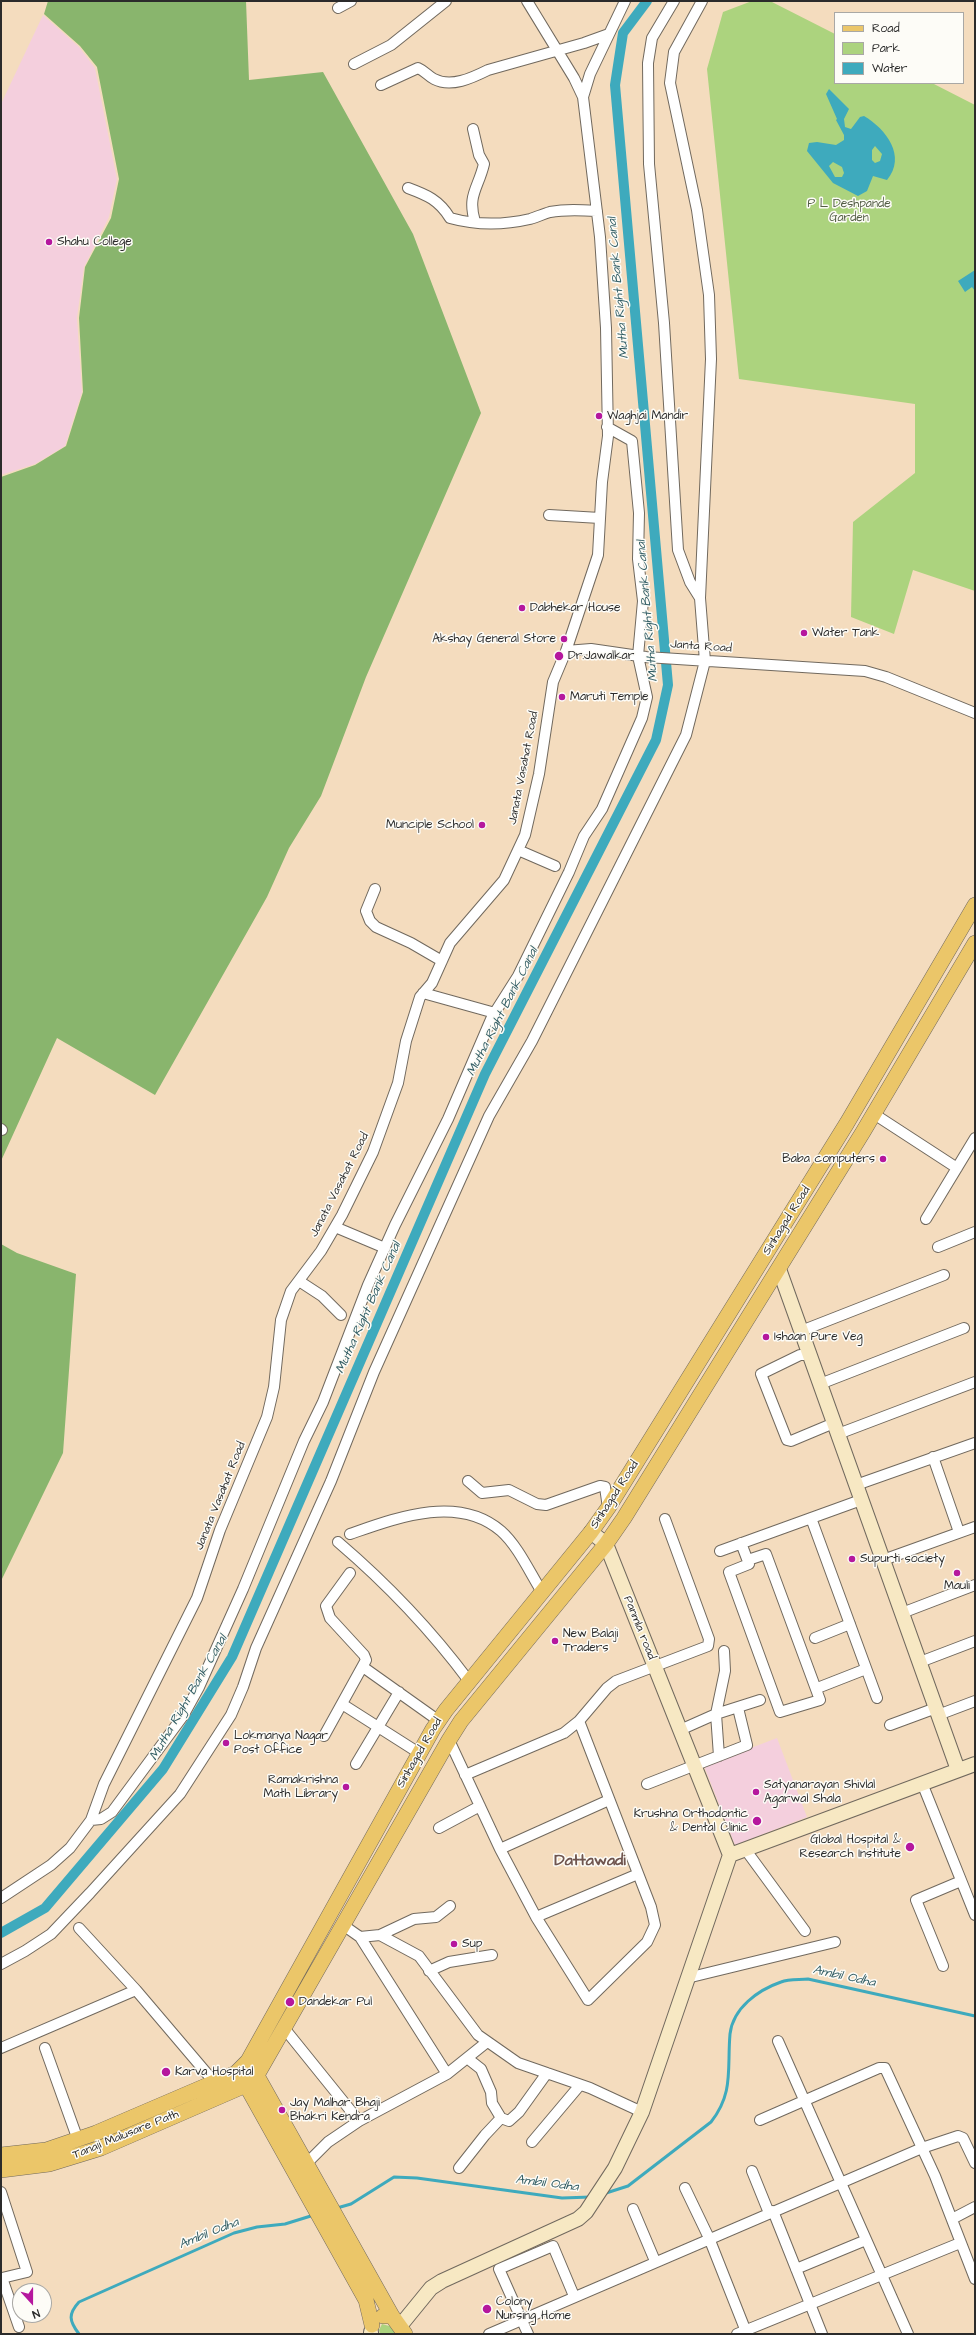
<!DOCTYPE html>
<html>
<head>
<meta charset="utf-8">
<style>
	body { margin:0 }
	#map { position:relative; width:976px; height:2335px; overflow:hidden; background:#f4dcbe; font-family:"Architects Daughter",sans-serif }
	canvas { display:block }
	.frame { position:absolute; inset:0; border:2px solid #2b2b2b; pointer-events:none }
	.legend { position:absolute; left:834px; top:12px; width:130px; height:72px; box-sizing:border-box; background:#fdfcf7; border:1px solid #a9a8a5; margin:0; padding:5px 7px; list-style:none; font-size:12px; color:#2b2b2b }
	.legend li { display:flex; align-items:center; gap:8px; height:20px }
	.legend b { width:20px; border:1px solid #a9a8a5 }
	.north { position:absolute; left:12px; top:2283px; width:40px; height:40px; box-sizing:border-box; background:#fdfcf7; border:1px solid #a9a8a5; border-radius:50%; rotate:159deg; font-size:11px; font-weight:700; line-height:16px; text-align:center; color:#2b2b2b }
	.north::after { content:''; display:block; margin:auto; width:14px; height:18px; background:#b5179e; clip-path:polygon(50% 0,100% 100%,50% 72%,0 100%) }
</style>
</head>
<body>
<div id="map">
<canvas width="976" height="2335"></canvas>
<div class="frame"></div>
<ul class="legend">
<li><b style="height:5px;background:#ebc669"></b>Road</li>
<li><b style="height:11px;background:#acd37e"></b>Park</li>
<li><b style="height:11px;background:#3eaabd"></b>Water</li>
</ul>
<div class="north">N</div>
</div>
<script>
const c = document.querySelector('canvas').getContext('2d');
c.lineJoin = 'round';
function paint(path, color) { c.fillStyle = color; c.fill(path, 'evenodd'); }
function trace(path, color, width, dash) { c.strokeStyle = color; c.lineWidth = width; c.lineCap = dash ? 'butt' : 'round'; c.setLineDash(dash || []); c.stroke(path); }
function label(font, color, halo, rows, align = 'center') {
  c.font = font + ' "Architects Daughter",sans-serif'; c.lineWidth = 3; c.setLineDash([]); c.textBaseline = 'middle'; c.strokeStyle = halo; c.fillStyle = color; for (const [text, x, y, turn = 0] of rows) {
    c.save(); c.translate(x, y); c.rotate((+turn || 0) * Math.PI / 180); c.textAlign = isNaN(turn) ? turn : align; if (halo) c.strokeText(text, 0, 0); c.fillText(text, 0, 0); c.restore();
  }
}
paint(new Path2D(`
	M43,15L79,47L95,68L117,179L109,217L84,267L77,318L82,392L65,446L35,464L1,475V104Z
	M777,1738L807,1817L735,1845L704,1766Z`), '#f4cfdd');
paint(new Path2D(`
	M752,1H770L835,34V83H932L975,105V591L913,570L894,634L851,617L853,522L915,473V404L739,379L707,69L723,12Z
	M382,2324L393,2327L397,2334H380L379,2330Z`), '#acd37e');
paint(new Path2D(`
	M48,1H246L249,80L323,72L413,234L481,413L366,677L321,796L289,848L267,897L155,1095L57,1038L1,1161V477L35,465L66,446L83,392L79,318L85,267L111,218L119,179L97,67L80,46L44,14Z
	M1,1244L17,1253L76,1274L63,1453L1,1581Z`), '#89b56d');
paint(new Path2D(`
	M829,89L849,109L844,119L845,127L851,129L860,117L864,116C886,129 907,156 887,180L873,176L867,191L858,196L833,183L807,151L809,143L817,142L836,145L844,140V135L836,120L837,119L826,94ZM875,146L882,154L880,161L875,163L872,160V150ZM833,162L842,167L844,173L842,177H835L829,166Z
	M975,270V291L972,287L965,292L958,281Z`), '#3eaabd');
trace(new Path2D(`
	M603,2194L628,2186L711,2122C734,2093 727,2069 730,2034C733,2008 758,1990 781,1982C789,1979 800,1980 808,1979L975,2016
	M337,2208L351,2204L394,2177L417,2178L562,2198L591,2197
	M79,2334C69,2321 68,2314 79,2302L234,2233L257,2227L285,2224L314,2215`), '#3eaabd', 3);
trace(new Path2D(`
	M1,1933L45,1908L163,1769L232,1657L485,1074L656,740L668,685L615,85L623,33L647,1`), '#3eaabd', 10);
const street = new Path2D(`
	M674,1L652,38L648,63L649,164L664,323L678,550L690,582L700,598
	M338,8L351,1
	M354,64L391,45L446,1
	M381,85L418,68C425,71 428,76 434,79C451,88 472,78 488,70L584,43L609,34
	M583,97L590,74L625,1
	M473,129L479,155L484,164C478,189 467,195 475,222
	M408,188C427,195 439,200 450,218C475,225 504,225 530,219C537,217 543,214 550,212C566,209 581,210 597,211
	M549,515L600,518
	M566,651L591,649L646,657L865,671L886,677L975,713
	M518,850L555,866
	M375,889L366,911L370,921L376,927L411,943L442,961
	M423,993L495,1013
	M874,1114L957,1168
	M1,1129L2,1130
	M926,1219L975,1138
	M335,1227L385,1248
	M938,1247L975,1232
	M299,1281L322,1296L341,1315
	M801,1331L944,1275
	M809,1355H800L761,1374L787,1440L791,1441L834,1423
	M820,1384L964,1328
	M838,1434L975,1382
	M933,1457L959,1532
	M468,1481L482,1493L509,1490L537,1504L546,1505L600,1486L605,1487L608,1508
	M856,1485L975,1443
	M811,1518L877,1698
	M350,1534C396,1518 458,1494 501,1531C518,1546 530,1573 542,1592
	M338,1542C386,1583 431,1630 469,1681
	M741,1543L749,1564L729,1572L780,1712L820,1700L766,1554L748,1560
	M720,1551L861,1500
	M883,1560L975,1527
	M902,1613L975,1585
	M815,1638L850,1624
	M724,1651L725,1671L716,1714L760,1700
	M920,1662L975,1641
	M363,1667L439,1721
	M820,1687L866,1669
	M342,1704L419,1753
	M938,1715L975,1701
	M890,1725L936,1708
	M680,1730L716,1714L719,1756
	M324,1736L366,1660L364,1655L330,1618L326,1606L350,1573
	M449,1740L500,1849L536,1917L588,2000L647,1942L655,1925L651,1907L579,1721
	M356,1764L399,1692
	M465,1775L564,1733L579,1721L607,1688L616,1681L708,1646L709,1639L665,1519
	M922,1783L975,1915
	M647,1784L747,1745L738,1708
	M91,1820L101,1819L112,1812L183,1716L199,1687L243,1589L304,1441L323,1402L368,1285L395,1225L448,1119L492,1017L518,976L569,872L584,836L602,809L642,718L647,697L638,656L643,601L638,559L639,513L632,441L607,427
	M439,1828L480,1806
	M500,1849L609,1800
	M745,1849L805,1931
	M1,1898L51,1865L70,1848L91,1820L104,1784L197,1598L220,1530L267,1417L274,1387L281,1320L291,1291L321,1251L342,1215L373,1152L398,1083L406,1041L420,997L432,983L450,943L504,880L525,835L539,774L553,682L566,651L598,555L602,482L608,436L606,328L600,237L583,97L574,78L527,1
	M536,1917L638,1874
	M343,1925L360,1937L447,2074
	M79,1928L136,1990L215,2083
	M380,1935L414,1919L436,1917L450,1906
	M360,1937L380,1935L419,1956L478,2035L518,2063L590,2088L642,2112
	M1,1964L25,1951L51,1934L90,1893L180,1794L231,1715L243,1687L256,1648L331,1481L374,1372L489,1116L532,1041L686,735L705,661L700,598L711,359L709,295L697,210L670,83L674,52L702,1
	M943,1966L916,1900L961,1881
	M429,1971L449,1962L492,1955
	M687,1978L835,1942
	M284,2028L359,2121
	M778,2041L908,2334
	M1,2048L136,1990
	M45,2048L78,2140
	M501,2118L509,2121L519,2112L547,2073
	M760,2120L879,2068H885L935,2176L975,2279
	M532,2142L580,2085
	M306,2164L328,2142L359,2121L447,2074L487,2042
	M459,2168L485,2135L501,2118L492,2103L491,2092L481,2069L467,2058
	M752,2171L769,2213
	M685,2188L709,2238L747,2334
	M1,2192L27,2272L2,2278L19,2327
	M633,2209L655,2261
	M773,2211L822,2334
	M952,2219L975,2207
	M796,2269L866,2240
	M489,2334L922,2148L958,2136L963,2138L975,2163
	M528,2334L499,2269L553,2246L574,2296
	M737,2334L960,2243`);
const secondary = new Path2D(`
	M779,1269L958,1770
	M730,1855L975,1764
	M400,2326L431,2288L442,2281L578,2219L586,2212L615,2168L642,2112L730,1855L606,1544L591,1532
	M371,2334V2332`);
const primary = new Path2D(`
	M252,2067L392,2316
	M240,2079L246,2085L366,2300L372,2325
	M1,2155L46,2150L96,2133L236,2073L248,2061L433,1729L446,1710L591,1532L608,1508L847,1123L975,905
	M1,2170L49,2164L101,2148L246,2085L257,2075L449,1740L461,1721L606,1544L624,1518L863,1132L975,943
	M383,2316H392L405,2334`);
trace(street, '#71695e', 12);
trace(secondary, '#71695e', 16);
trace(primary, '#71695e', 16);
trace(street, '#fff', 10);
trace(secondary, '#f7e8c3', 14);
trace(primary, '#ebc669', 15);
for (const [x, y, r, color] of [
	[49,242,4,"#b5179e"],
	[599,416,4,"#b5179e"],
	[522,608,4,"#b5179e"],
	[804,633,4,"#b5179e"],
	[564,639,4,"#b5179e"],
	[559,656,5,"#b5179e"],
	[562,697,4,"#b5179e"],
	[482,825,4,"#b5179e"],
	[883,1159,4,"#b5179e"],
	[766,1337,4,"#b5179e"],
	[852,1559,4,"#b5179e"],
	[957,1573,4,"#b5179e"],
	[555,1641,4,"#b5179e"],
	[226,1743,4,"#b5179e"],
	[346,1787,4,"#b5179e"],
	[756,1792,4,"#b5179e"],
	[757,1821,5,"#b5179e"],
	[910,1847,5,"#b5179e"],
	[454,1944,4,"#b5179e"],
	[290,2002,5,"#b5179e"],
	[166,2072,5,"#b5179e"],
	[282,2110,4,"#b5179e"],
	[487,2309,5,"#b5179e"]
]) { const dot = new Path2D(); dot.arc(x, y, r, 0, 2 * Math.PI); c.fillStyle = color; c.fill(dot); trace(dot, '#fdfcf7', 1.5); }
label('12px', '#525d44', '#fdfcf7', [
	["P L Deshpande",849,204],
	["Garden",849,218]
]);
label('12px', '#2b2b2b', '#fdfcf7', [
	["Shahu College",57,242],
	["Waghjai Mandir",607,416],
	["Dabhekar House",530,608],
	["Water Tank",812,633],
	["Akshay General Store",556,639,"right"],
	["Dr.Jawalkar",568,656],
	["Maruti Temple",570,697],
	["Munciple School",474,825,"right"],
	["Baba computers",875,1159,"right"],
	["Ishaan Pure Veg",774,1337],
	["Supurti society",860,1559],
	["Mauli",957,1586,"center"],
	["New Balaji",563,1634],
	["Traders",563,1648],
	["Lokmanya Nagar",234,1736],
	["Post Office",234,1750],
	["Ramakrishna",338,1780,"right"],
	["Math Library",338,1794,"right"],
	["Satyanarayan Shivlal",764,1785],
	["Agarwal Shala",764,1799],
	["Krushna Orthodontic",748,1814,"right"],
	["& Dental Clinic",748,1828,"right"],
	["Global Hospital &",901,1840,"right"],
	["Research Institute",901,1854,"right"],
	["Sup",462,1944],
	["Dandekar Pul",299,2002],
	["Karva Hospital",175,2072],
	["Jay Malhar Bhaji",290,2103],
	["Bhakri Kendra",290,2117],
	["Colony",496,2302],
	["Nursing Home",496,2316]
], 'left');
label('12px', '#2b2b2b', '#fdfcf7', [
	["Janta Road",701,647,4],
	["Janata Vasahat Road",524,768,-79],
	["Janata Vasahat Road",340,1185,-63],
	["Sinhagad Road",787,1221,-58],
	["Sinhagad Road",615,1495,-57],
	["Janata Vasahat Road",221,1496,-68],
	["Panmla road",639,1628,68],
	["Sinhagad Road",420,1753,-60],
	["Tanaji Malusare Path",126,2135,-22]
]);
label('italic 13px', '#335e65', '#fdfcf7', [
	["Mutha Right Bank Canal",619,288,-95],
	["Mutha Right Bank Canal",648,611,-95],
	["Mutha Right Bank Canal",503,1012,-63],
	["Mutha Right Bank Canal",369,1308,-66],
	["Mutha Right Bank Canal",189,1698,-60],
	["Ambil Odha",844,1977,12],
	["Ambil Odha",547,2184,7],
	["Ambil Odha",209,2234,-22]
]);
label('bold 16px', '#6f554f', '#fdfcf7', [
	["Dattawadi",590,1862]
]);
</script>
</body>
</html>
